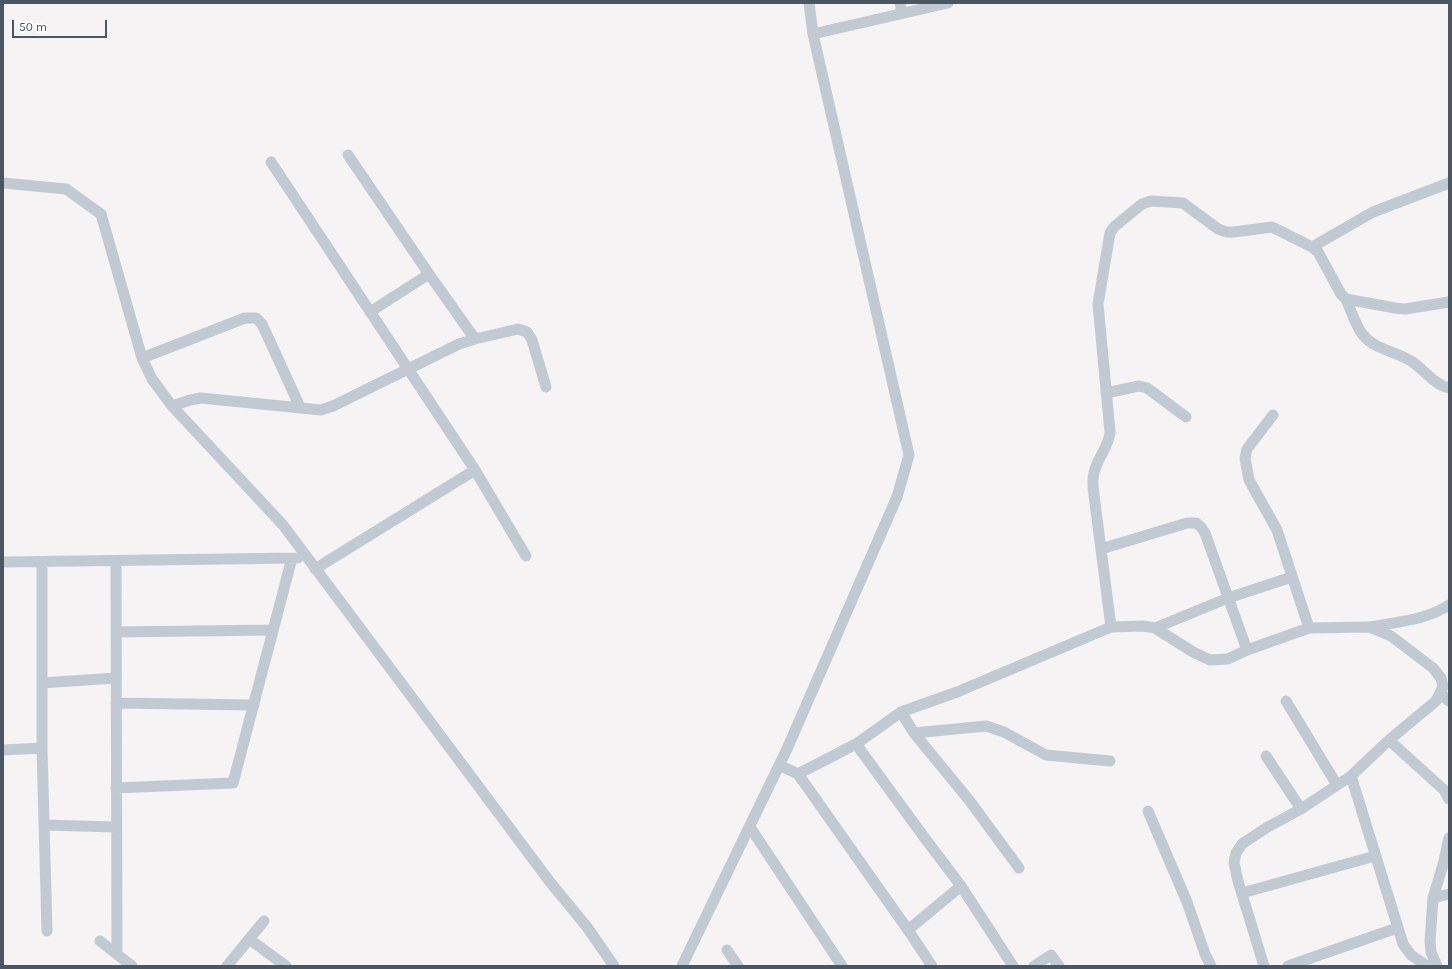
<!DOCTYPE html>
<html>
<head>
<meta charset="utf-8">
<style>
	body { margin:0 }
	#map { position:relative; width:1452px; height:969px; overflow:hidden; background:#f5f3f3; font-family:Karla,sans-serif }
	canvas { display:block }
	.frame { position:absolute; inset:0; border:4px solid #4a5661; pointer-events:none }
	.scale { position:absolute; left:12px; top:20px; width:95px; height:18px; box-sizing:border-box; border:2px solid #4a5661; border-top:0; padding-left:5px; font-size:12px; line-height:14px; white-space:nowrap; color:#4a5661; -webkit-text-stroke:3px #fff; paint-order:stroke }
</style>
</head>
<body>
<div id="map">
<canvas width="1452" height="969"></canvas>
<div class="frame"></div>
<div class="scale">50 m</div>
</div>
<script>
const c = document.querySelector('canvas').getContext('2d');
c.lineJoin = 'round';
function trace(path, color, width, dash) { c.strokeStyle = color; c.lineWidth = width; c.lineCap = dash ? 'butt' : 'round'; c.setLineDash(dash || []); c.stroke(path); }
trace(new Path2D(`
	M900,3L902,13
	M813,34L948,3
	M348,155L429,274L475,339
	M271,162L475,470L526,556
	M3,183L66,189L101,214L142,358L152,379L172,406L283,525L550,882L587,927L614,966
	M1312,247L1373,212L1449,183
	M1346,299C1351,310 1355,325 1363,335C1376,351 1398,351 1414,363C1425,371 1435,385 1449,388
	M370,312L429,274
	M142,358L245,318H256L262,324L300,407
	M1106,393L1139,386L1147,388L1186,417
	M172,406L190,400L201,398L321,410L333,406L459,344L475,339L518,329L527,332L532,340L546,387
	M1273,415L1247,449L1245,458L1249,480L1277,530L1309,628
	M1101,549L1187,523H1196L1201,527L1205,533L1247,650
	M116,561L117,954
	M3,562L298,558
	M315,569L475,470
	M1111,627L1094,495C1093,488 1092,480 1094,473C1097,458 1109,447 1110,432L1098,304L1110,233L1114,227L1142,204L1151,201L1183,203L1218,229L1227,232H1234L1272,227L1312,247L1318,252L1341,294L1346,299L1395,308L1405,309L1449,302
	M1370,627C1396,622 1427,620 1449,605
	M1155,628L1228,598L1292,577
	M116,632L273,630
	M42,683L116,678
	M1441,694L1449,701
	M1286,701L1337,785
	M116,703L254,705
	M901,712L914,733L969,800L1019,868
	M914,733L986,726L1004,732L1046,755L1110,761
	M1389,740L1444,790L1449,799
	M856,744L924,837L961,886L1013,966
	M42,748L47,931
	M3,750L42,748V562
	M1266,756L1301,809
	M779,765L798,774L856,744L901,712L957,692L1111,627L1143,626L1155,628L1193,652L1210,660L1228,659L1247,650L1309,628L1369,627L1391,636L1433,668L1441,678L1443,687L1436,701L1389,740L1351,776L1403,944L1411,955L1427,966
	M798,774L908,930L932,966
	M116,788L233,783L292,558
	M1148,811L1187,902L1205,954L1211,966
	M44,825L116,827
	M750,827L842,966
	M1242,893L1375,856
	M1433,898L1449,894
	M908,930L961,886
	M249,939L286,966
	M100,941L132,966
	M727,950L738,966
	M227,966L264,921
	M682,966L787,749L897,497L909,455L813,34L809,3
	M1034,966L1051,955L1059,966
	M1264,966L1238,881L1234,863L1236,853L1242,844L1266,828L1301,809L1351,776
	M1288,966L1397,928
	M1437,966L1431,952L1430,941L1433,898L1444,861L1449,838`), '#c1cad2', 11);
</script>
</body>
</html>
